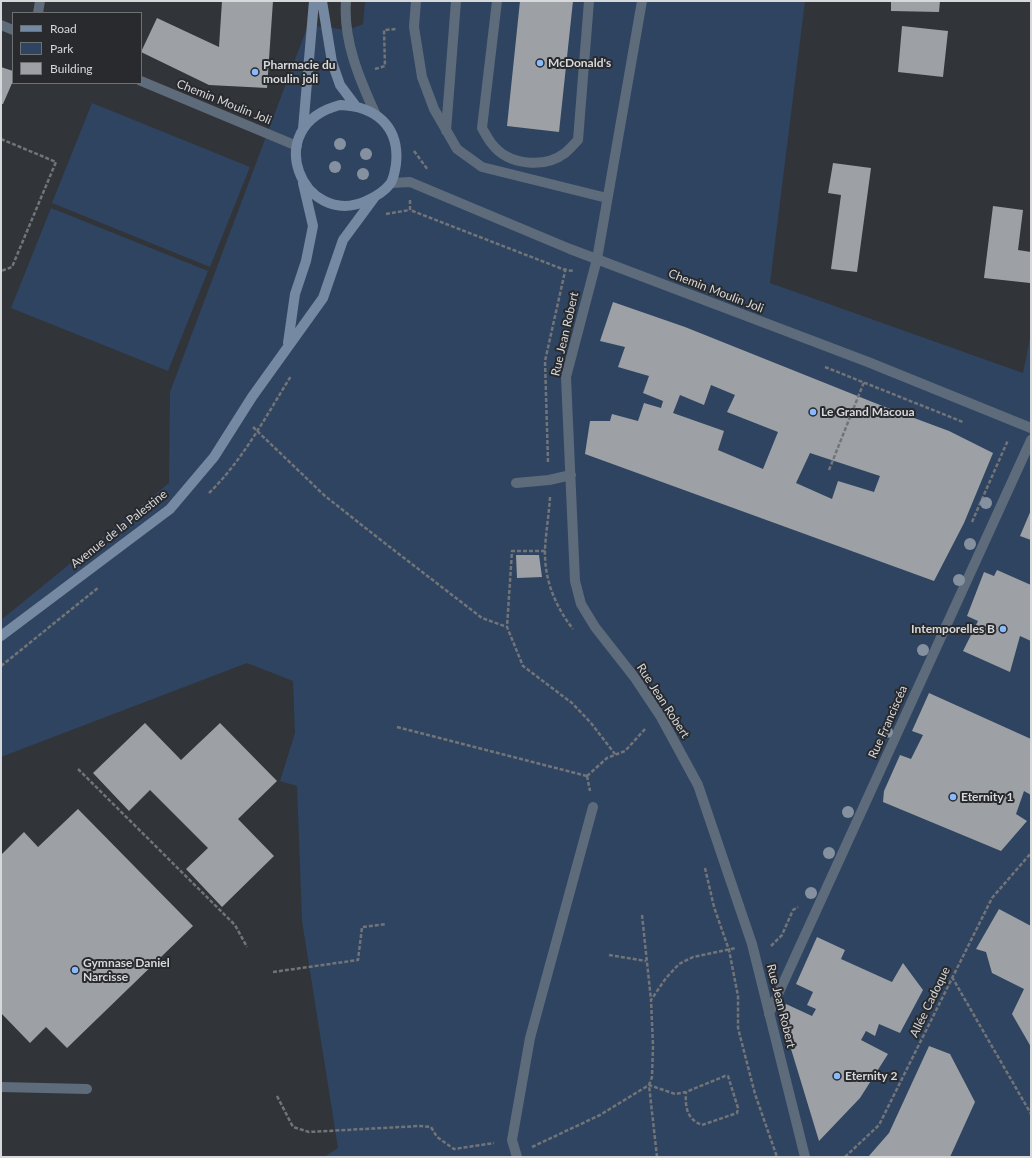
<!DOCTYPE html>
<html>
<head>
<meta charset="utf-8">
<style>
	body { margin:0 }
	#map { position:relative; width:1032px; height:1158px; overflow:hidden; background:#313438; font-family:Lato,sans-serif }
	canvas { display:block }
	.frame { position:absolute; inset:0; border:2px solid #d6d8da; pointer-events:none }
	.legend { position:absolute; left:12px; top:12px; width:130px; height:72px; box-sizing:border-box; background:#282a2e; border:1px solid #6e7073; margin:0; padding:5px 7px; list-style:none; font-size:12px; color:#d6d8da }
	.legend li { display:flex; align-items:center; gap:8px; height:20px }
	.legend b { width:20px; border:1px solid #6e7073 }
</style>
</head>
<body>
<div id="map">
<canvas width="1032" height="1158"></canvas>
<div class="frame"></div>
<ul class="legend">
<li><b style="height:5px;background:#7589a2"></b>Road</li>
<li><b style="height:11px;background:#2f4460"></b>Park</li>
<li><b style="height:11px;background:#9da1a5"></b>Building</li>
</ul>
</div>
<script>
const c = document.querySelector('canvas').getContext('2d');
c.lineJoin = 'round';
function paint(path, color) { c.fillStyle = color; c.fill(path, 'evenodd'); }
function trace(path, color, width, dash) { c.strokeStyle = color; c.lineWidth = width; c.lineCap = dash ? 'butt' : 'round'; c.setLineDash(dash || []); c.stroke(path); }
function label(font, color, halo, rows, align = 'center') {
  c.font = font + ' Lato,sans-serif'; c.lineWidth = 4; c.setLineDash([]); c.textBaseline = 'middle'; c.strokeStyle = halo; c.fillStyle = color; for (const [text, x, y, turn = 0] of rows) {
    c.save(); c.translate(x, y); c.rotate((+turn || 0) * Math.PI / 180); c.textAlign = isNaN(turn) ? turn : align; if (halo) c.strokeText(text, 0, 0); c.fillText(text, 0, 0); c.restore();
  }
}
paint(new Path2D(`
	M365,1H805L770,283L1023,373L1031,334V1157H324L338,1148L302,921L297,786L280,781L295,733L293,681L247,663L1,757V620L169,483L170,392L308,25L348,30L363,24Z
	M92,103L250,167L210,267L52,203Z
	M51,208L208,271L168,371L11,308Z`), '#2f4460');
paint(new Path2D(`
	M222,1H273L267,88L209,85L141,52L157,18L219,47Z
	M520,1H573L559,132L507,126Z
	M891,1H940L939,12L891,11Z
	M902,26L948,31L943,77L898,72Z
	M1,67L13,71V81L3,104H1Z
	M833,163L871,168L857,272L831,269L841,195L828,193Z
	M993,206L1023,210L1018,250L1031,252L1030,283L984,278Z
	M613,302L685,327L890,409L949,431L993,453L964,523L934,581L585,454L590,421H610L612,414L638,421L644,403L661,408L663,401L643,393L649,376L618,367L625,347L600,341ZM711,385L735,395L727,412L778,432L763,469L718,450L724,431L673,413L680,395L704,405ZM810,453L880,476L874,492L838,481L832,499L796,483Z
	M1031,510V540L1020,536Z
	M516,555H539L542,577L517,578Z
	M997,570L1031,585V641L1020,636L1010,672L963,651L978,621L967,616L984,572L994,576Z
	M929,693L1031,739V795L1024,791L1016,814L1027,821L1001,851L883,802L884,791L900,755L911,759L923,735L912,731Z
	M145,723L181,760L220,723L277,781L238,819L274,856L222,907L186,869L208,848L150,790L129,811L93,773Z
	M78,809L193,926L67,1048L46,1027L30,1043L1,1013V855L24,832L38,847Z
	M999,909L1031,926V1047L1012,1014L1024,989L992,973L986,952L976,949Z
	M817,937L845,950L841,959L892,982L903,963L923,990L900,1033L879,1024L875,1036L866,1031L861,1040L888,1054L860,1098L819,1141L781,1016L786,1004L812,1016L816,1009L807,1005L813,992L796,984Z
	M929,1046L950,1054L975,1102L950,1157H868L889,1133Z`), '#9da1a5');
trace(new Path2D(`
	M375,69L385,66L384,30L397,29
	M1,139L56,162L12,267L1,271
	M414,151L428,170
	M410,200V210L565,270L574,271
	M386,214L410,210
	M825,367L963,422
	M253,427L325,496L382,541L482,618L507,627
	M548,462L545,361L566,267
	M829,470L864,382
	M209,493C243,460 266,416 291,376
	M550,497C549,514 546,531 545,549C544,579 555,606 573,629
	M972,522L1008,440
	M545,551H512L507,627L523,666L572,703L591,723L615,754
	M1,666L99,587
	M397,727L587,776
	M78,769L235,925L247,947
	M587,776L607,758L625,751L646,728
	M587,776L590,791
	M705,868L714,907L729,950L738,996V1028L755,1094L777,1157
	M642,915L651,1000
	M771,946L782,935L793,910L798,907
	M609,955L646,961
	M273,972L358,960L362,927L386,924
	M952,977L1031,1114
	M277,1096L293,1127L309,1132L419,1126L431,1127L437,1137L454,1149L494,1143
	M532,1147L600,1115L649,1085L675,1094L686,1092L725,1076H728L738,1108L737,1113L702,1125C687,1119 685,1108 686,1092
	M657,1157L649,1085L652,1077L653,1046L651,1000L666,978L679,964L693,957L736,948
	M845,1157L879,1125L992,898L1031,853`), '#727478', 2.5, [4, 2]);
trace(new Path2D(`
	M346,1C343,40 359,78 375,113
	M416,1L414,27L422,77L434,109L457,149L482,167L607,198
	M497,1L482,128C485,133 488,139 492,144C508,165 544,169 565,153C570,149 574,144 578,140L589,1
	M38,13L40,1
	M446,131L456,1
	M597,259L642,1
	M1,1087L87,1089
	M517,1157L512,1140L530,1038L593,807`), '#5e6b7b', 10);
trace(new Path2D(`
	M1,25L13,30
	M141,81L297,146
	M391,183L410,182L570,249L868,362L1031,428
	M597,259L566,377L575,581L581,604L595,627L635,678L661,717L698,785L752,944L805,1157
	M516,483L549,480L571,475
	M769,1014L1031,440`), '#5e6b7b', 10);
trace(new Path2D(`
	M322,1L332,62L340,85L355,105
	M340,105C375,106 400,126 396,164C395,170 394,179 390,184C384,192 375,197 366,201C303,229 259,126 340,105Z
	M303,129L314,1
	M288,343L295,294L306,261L313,226L303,183
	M1,636L170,509L214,457L252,397L323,298L343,240L374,198`), '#7589a2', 10);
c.fillStyle = '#8691a0';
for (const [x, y] of [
	[340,144],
	[366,154],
	[335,167],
	[363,174],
	[986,503],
	[970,544],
	[959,580],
	[923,650],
	[887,732],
	[848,812],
	[829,853],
	[811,893]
]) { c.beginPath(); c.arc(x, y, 6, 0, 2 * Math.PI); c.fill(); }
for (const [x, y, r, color] of [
	[540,63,4,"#88bafc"],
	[255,72,4,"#88bafc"],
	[813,412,4,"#88bafc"],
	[1003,629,4,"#88bafc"],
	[953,797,4,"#88bafc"],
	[75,970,4,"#88bafc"],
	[837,1076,4,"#88bafc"]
]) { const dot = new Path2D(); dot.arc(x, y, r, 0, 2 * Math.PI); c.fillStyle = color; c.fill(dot); trace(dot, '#282a2e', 1.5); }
label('bold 12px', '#d6d8da', '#282a2e', [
	["McDonald's",548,63],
	["Pharmacie du",263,65],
	["moulin joli",263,79],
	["Le Grand Macoua",821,412],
	["Intemporelles B",995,629,"right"],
	["Eternity 1",961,797],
	["Gymnase Daniel",83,963],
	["Narcisse",83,977],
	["Eternity 2",845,1076]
], 'left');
label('12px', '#d6d8da', '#282a2e', [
	["Chemin Moulin Joli",224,102,22],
	["Chemin Moulin Joli",716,291,21],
	["Rue Jean Robert",565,334,-77],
	["Avenue de la Palestine",119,529,-38],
	["Rue Jean Robert",663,701,57],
	["Rue Franciscéa",888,722,-66],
	["Allée Cadoque",930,1002,-64],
	["Rue Jean Robert",781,1006,76]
]);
</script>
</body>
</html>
